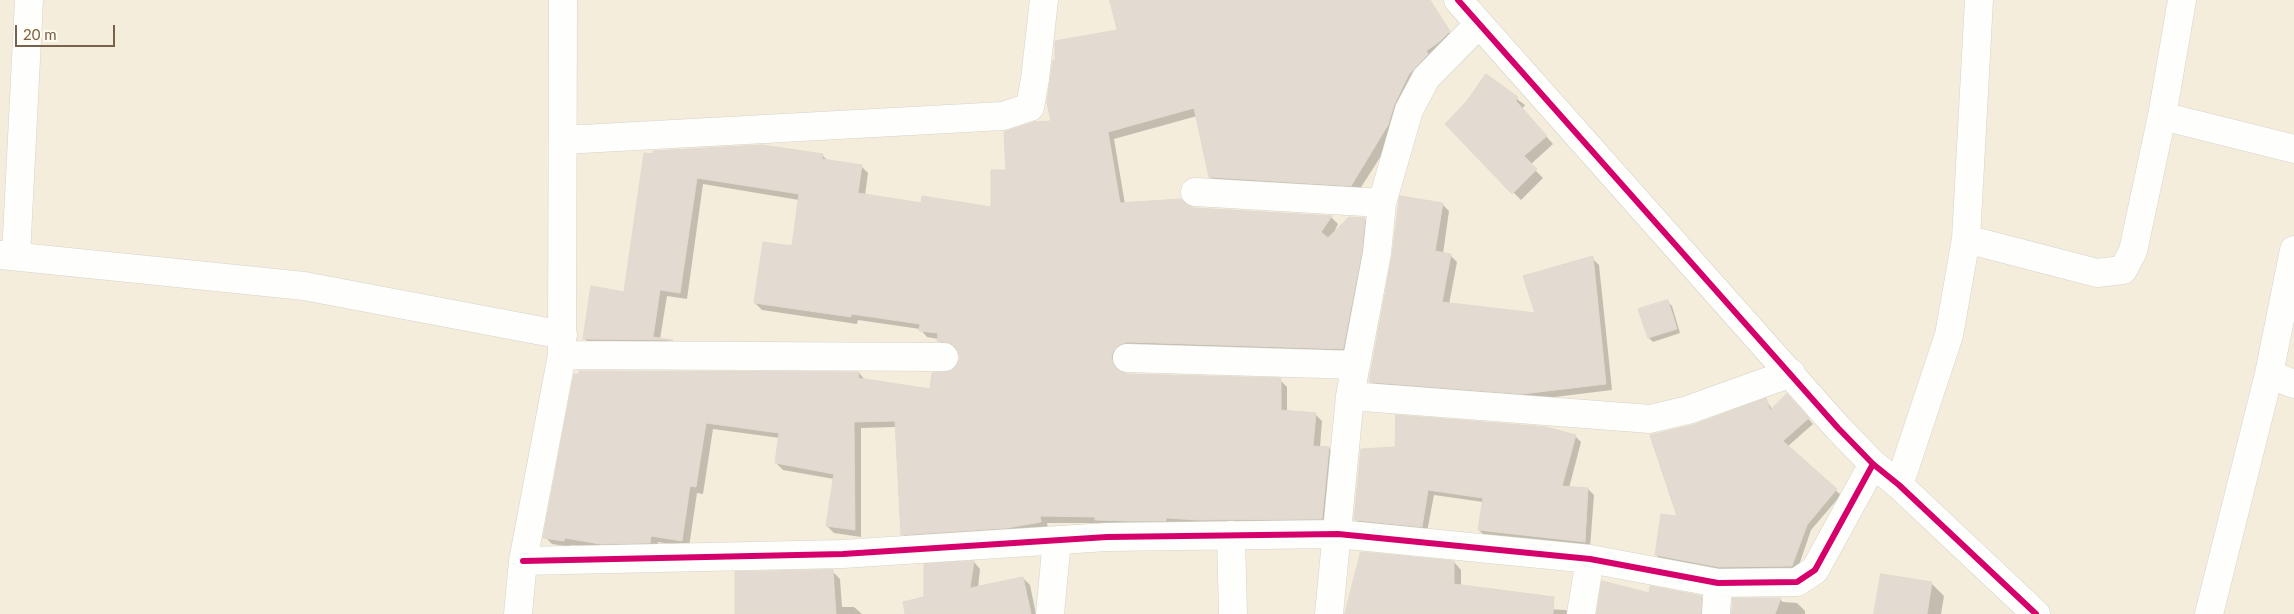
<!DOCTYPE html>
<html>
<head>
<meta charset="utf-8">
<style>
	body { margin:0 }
	#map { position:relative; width:2294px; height:614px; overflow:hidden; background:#f8f5ec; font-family:Lato,sans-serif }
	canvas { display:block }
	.scale { position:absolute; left:15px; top:25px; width:100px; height:22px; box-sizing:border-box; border:2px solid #79614a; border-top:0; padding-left:6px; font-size:15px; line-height:18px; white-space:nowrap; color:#79614a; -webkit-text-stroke:4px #fffbef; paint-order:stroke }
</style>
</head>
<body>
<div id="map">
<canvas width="2294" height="614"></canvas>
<div class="scale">20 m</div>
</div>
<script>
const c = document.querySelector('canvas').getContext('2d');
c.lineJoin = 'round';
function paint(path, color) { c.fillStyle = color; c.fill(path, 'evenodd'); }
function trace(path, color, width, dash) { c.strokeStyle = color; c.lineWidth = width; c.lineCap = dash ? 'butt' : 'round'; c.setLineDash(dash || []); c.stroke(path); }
paint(new Path2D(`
	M0,0H2294V614H0Z`), '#f4eddc');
paint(new Path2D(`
	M1111,0H1425L1455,40L1358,192L1217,184L1210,177L1197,116L1114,139L1125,204L1331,217L1338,224L1332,236L1364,219L1371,226L1350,355L1118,365L1120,373L1126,375L1280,380L1287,387V411L1315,414L1322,421L1320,447L1329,448L1336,455L1329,525L1104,527L1100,523H1047L1048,528L909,541L903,534L896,427L861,428V537L834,533L827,526L834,479L783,470L776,463L780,438L713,429L703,494L697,493L689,547L658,542L657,549L608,550L571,545V547L552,544L545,537L580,372L859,373L866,381L931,391L958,366L961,358L959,350L945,348L938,339L927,337L920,329L858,320L857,324L762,310L755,303L793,248L799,200L703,184L687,299L667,296L660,339L673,341L678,346H592L585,339L592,288L625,293L645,154L822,155L828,161L861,166L868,173L865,195L922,204L992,208L1008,171L1053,122L1119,31Z
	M1486,76L1525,105L1522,109L1553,144L1530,165L1543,178L1521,200L1446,124L1468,102Z
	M1442,204L1449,211L1443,254L1450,255L1457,262L1449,304L1537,314L1592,258L1599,265L1612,390L1530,400L1377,388L1370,381Z
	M1667,301L1672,306L1680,333L1653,342L1649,338Z
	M1766,400L1772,409L1792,401L1813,424L1787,447L1841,495L1811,530L1797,571L1725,572L1661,560L1656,555L1678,517L1694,426Z
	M1575,436L1581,442L1569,488L1588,489L1594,495L1590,548L1485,536L1479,530L1483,502L1434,495L1427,532L1361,525L1355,519L1362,450Z
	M974,562L980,569L978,588L1023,578L1030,585L1036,614H907Z
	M1454,562L1461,570V586L1522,608L1566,610L1570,614H1346Z
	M832,571L840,579L842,607H854L862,614H737Z
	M1603,582L1650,594L1701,597L1709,605V614H1597Z
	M1931,583L1944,596L1941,614H1875Z
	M1780,599L1783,602L1797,603L1805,611V614H1732L1734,600Z`), '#0003');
const building = new Path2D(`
	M1110,0H1430L1450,31L1439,42L1426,51L1428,54L1409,74L1394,105L1388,125L1351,186L1209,177L1194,108L1108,132L1120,203L1181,199L1187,205L1194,208L1332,216L1321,232L1328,238L1349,217L1365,218L1362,251L1343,349L1127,342L1119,345L1114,350L1111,357L1114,366L1119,371L1127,374L1281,378V410L1316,413L1313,446L1329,447L1322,519L1199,520L1166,518V521H1129L1095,520V517L1040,516L1041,522L1007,528L901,535L895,421L854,422L855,530L826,526L834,474L775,463L779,433L706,423L696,487L690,486L682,541L651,536L650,543L600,544L565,538L564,541L543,538L574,374H578L579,371L859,372L858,378L930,389L932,373L951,371L957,365L960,358L958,350L952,344L937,341L938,333L919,331L920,324L851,314V317L754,303L763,242L792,246L799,194L697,178L680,293L660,290L653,337L673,340L583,339L591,286L624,292L644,153L653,154V151L762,145L823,154L822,159L862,165L858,193L921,203L922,196L991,207V170H1006L1004,132L1034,122L1051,121L1047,103L1053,60H1055V41L1117,30Z
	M1486,74L1518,97L1516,101L1547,136L1524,156L1537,169L1512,194L1445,124L1467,101Z
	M1400,196L1443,203L1435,251L1451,254L1442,302L1535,313L1523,276L1593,256L1606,384L1522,394L1369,382L1392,256Z
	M1668,300L1677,329L1648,338L1638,309Z
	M1787,394L1809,418L1783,441L1837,489L1807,525L1792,566L1719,567L1655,555L1661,514L1677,516L1650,435L1693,425L1766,398L1770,410Z
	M1396,415L1546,427L1576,435L1562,486L1588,488L1585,542L1478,530L1483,498L1428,490L1422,527L1354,520L1361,449L1395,447Z
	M1361,552L1454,561V584L1554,597L1553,614H1345Z
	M974,561L970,588L1023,577L1031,614H905L903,602L924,597V564Z
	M833,570L836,614H735V572Z
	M1881,574L1932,582L1927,614H1874Z
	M1602,581L1649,593L1650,586L1702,596L1701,614H1597Z
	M1733,598H1781L1775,614H1732Z`);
paint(building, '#e3dbd1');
trace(building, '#e1dace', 1);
const street = new Path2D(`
	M2162,116L2294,149
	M563,140L1003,116L1030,107L1035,79L1044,0
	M1195,192L1382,203
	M1966,239L2097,273L2123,270L2133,251L2162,116L2182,0
	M0,255L304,286L563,335
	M16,256L29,0
	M562,355L944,357
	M1127,358L1356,365
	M2269,374L2294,384
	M1350,396L1650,419L1688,410L1791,373
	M1899,485L1949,335L1966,239L1979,0
	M1231,535L1233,614
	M523,561L843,554L1107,537L1338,534L1590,559L1718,583L1797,582L1815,570L1873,464
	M518,614L523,561L562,355L563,0
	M1050,614L1057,540
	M1329,614L1350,396L1377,253L1382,203L1409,110L1426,78L1479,24
	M1581,614L1590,559
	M1716,614L1718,583
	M2209,614L2269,374L2294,250`);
const secondary = new Path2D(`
	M1458,0L1838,428L1873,464L1899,485L2036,614`);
trace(street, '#d7d2ca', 29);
trace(secondary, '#d6d1c7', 29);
trace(street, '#fefefc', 28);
trace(secondary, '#fefefc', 28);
trace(new Path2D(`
	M1458,0L1838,428L1873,464L1899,485L2036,614
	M523,561L843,554L1107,537L1338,534L1590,559L1718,583L1797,582L1815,570L1873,464`), '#d6006c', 6);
</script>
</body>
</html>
